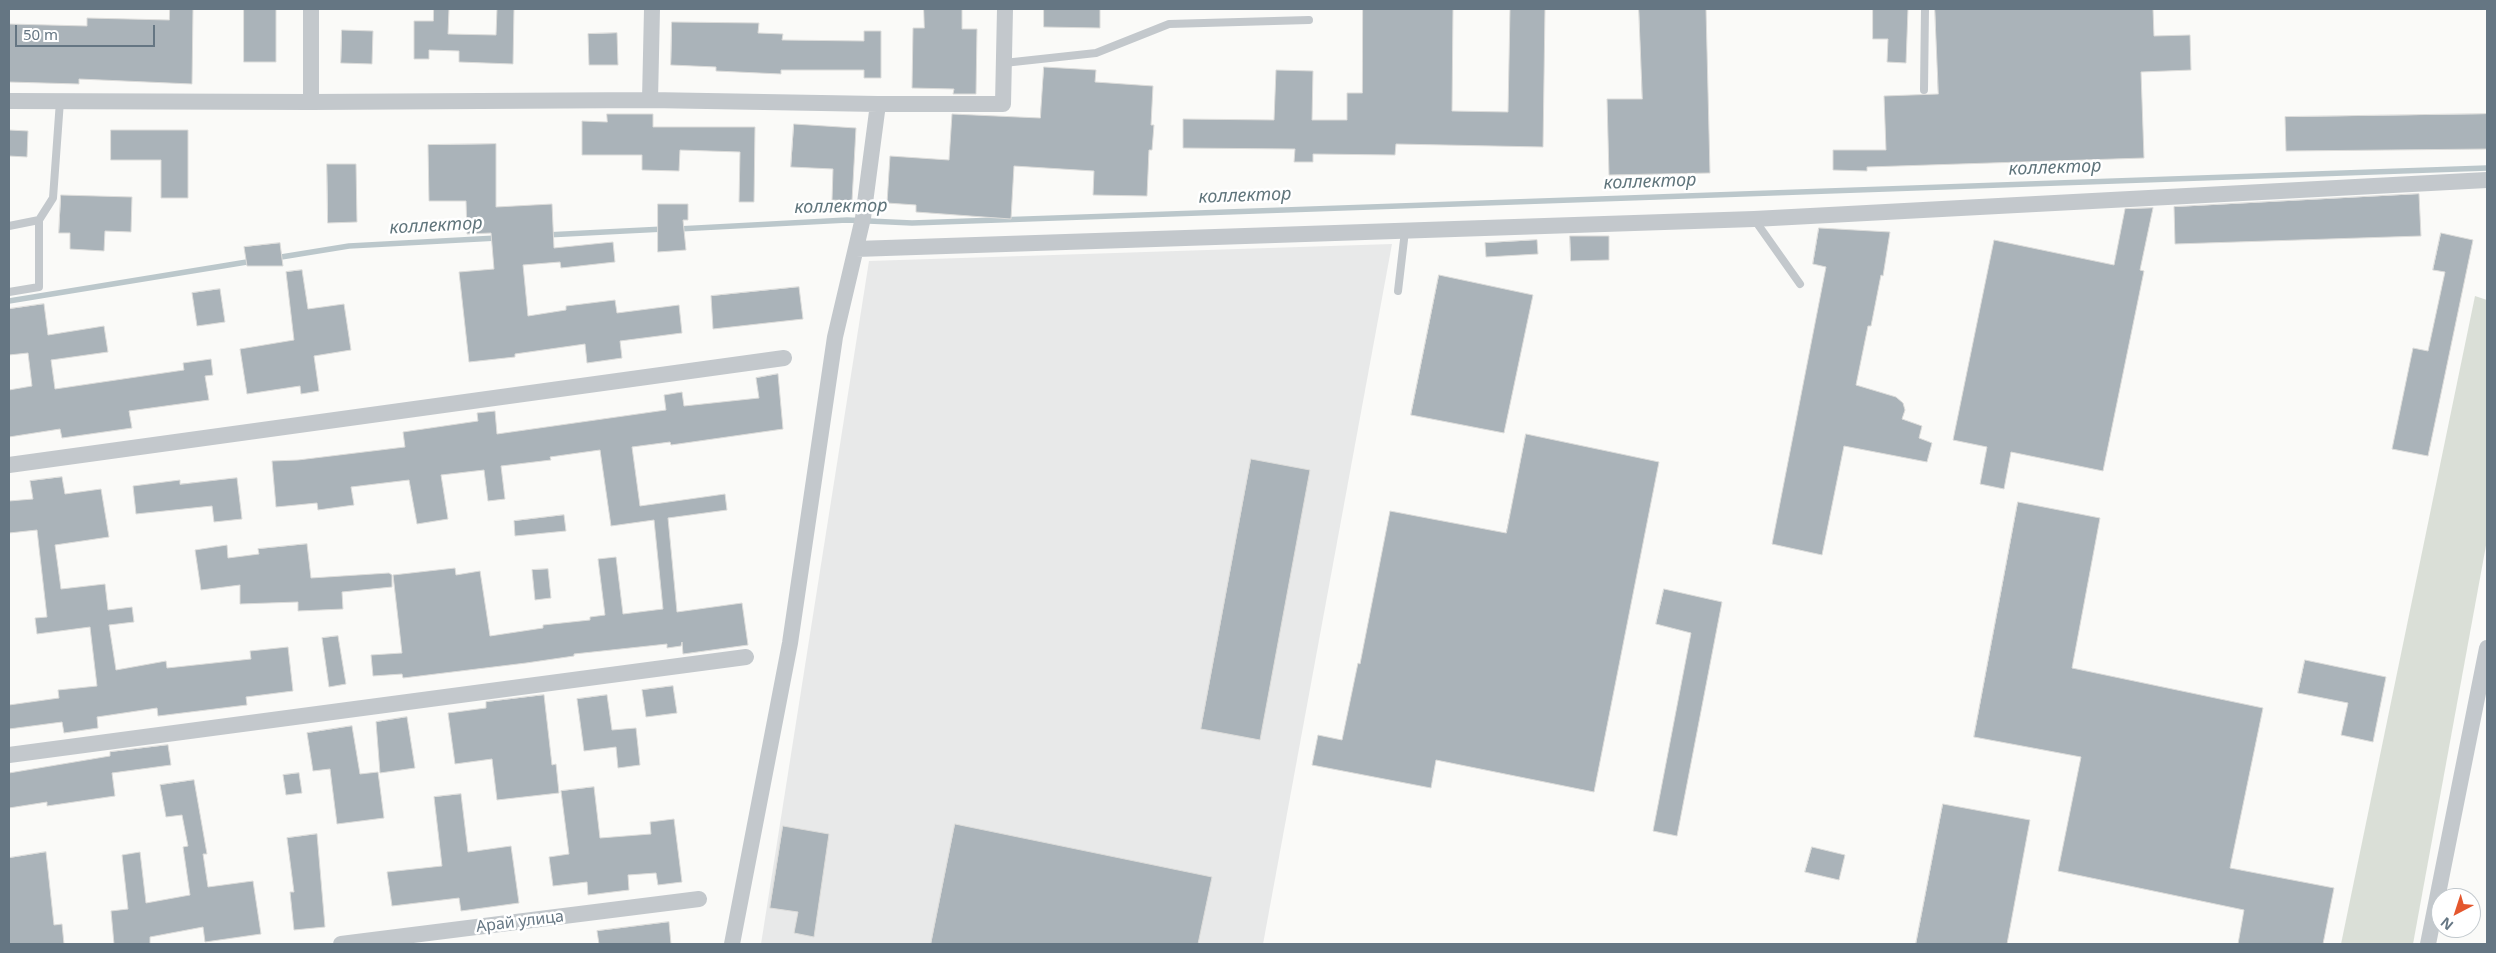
<!DOCTYPE html>
<html>
<head>
<meta charset="utf-8">
<style>
	body { margin:0 }
	#map { position:relative; width:2496px; height:953px; overflow:hidden; background:#fafaf8; font-family:"Noto Sans",sans-serif }
	canvas { display:block }
	.frame { position:absolute; inset:0; border:10px solid #657683; pointer-events:none }
	.north { position:absolute; left:2431px; top:888px; width:50px; height:50px; box-sizing:border-box; background:#fff; border:1px solid #c1c8cd; border-radius:50%; rotate:220deg; font-size:14px; font-weight:700; line-height:20px; text-align:center; color:#657683 }
	.north::after { content:''; display:block; margin:auto; width:18px; height:22px; background:#e4572e; clip-path:polygon(50% 0,100% 100%,50% 72%,0 100%) }
	.scale { position:absolute; left:15px; top:25px; width:140px; height:22px; box-sizing:border-box; border:2px solid #657683; border-top:0; padding-left:6px; font-size:15px; line-height:18px; white-space:nowrap; color:#657683; -webkit-text-stroke:4px #fff; paint-order:stroke }
</style>
</head>
<body>
<div id="map">
<canvas width="2496" height="953"></canvas>
<div class="frame"></div>
<div class="north">N</div>
<div class="scale">50 m</div>
</div>
<script>
const c = document.querySelector('canvas').getContext('2d');
c.lineJoin = 'round';
function paint(path, color) { c.fillStyle = color; c.fill(path, 'evenodd'); }
function trace(path, color, width, dash) { c.strokeStyle = color; c.lineWidth = width; c.lineCap = dash ? 'butt' : 'round'; c.setLineDash(dash || []); c.stroke(path); }
function label(font, color, halo, rows, align = 'center') {
  c.font = font + ' "Noto Sans",sans-serif'; c.lineWidth = 5; c.setLineDash([]); c.textBaseline = 'middle'; c.strokeStyle = halo; c.fillStyle = color; for (const [text, x, y, turn = 0] of rows) {
    c.save(); c.translate(x, y); c.rotate((+turn || 0) * Math.PI / 180); c.textAlign = isNaN(turn) ? turn : align; if (halo) c.strokeText(text, 0, 0); c.fillText(text, 0, 0); c.restore();
  }
}
paint(new Path2D(`
	M1392,244L1263,944H761L869,261Z`), '#e8e9e9');
paint(new Path2D(`
	M2475,296L2487,300V540L2413,944H2341Z`), '#dadfd7');
trace(new Path2D(`
	M678,229L847,220L912,223L2487,168
	M546,235L664,229
	M275,258L349,246L497,238
	M9,301L253,261`), '#bbc7cb', 5.5);
const building = new Path2D(`
	M170,9H193L192,84L79,79V84L9,82V24L87,26V18L169,20Z
	M244,9H276V62H244Z
	M434,9H449L448,34L496,35L497,9H514L513,64L459,62V51L429,50V59H414V21H433Z
	M924,9H962V29H977L976,94H953L954,89L912,88L913,28H924Z
	M1044,9H1100V28L1044,27Z
	M1363,9H1453L1452,111L1508,112L1510,9H1545L1543,147L1396,144L1395,155L1313,154V162H1294L1295,149L1183,148V119L1274,120L1276,70L1313,71L1312,120H1347V93H1362Z
	M1639,9H1706L1710,173L1609,175L1607,99H1642Z
	M1873,9H1908L1906,63L1887,62L1888,39H1873Z
	M1935,9H2153L2154,36L2190,35L2191,70L2141,72L2144,158L1867,167V171L1833,170V150H1886L1884,96L1938,94Z
	M672,22L759,23L758,33L783,34L782,40L864,41V31H881V78H864V70H781V74L716,71V67L671,65Z
	M342,30L373,31L372,64L341,63Z
	M617,33L618,65H589L588,34Z
	M1044,67L1096,70L1095,82L1153,86L1151,125H1154L1152,150H1149L1147,196L1093,195L1094,171L1014,166L1011,219L916,212V205L887,203L890,156L949,160L952,114L1040,118Z
	M607,114H653V127H755L754,202H739L740,152L680,150L679,171L642,170V155H582V121L607,122Z
	M2487,114V149L2286,151L2285,117Z
	M794,124L856,128L852,201L832,200L833,169L791,167Z
	M9,130L28,131L27,157L9,156Z
	M111,130H188V198H161V160H111Z
	M496,144V207L552,204L554,248L613,242L615,262L561,268L560,262L523,265L528,316L566,310V306L615,300L617,313L679,305L682,333L620,341L622,358L587,363L585,344L515,354V357L469,362L459,272L494,269L491,233L467,234L466,201H429L428,145Z
	M327,164H356L357,222L328,223Z
	M2419,194L2421,236L2175,244L2174,207Z
	M61,195L132,197L131,232L105,231L104,251L70,249V233H59Z
	M658,204H688V220H683L686,250L658,252Z
	M2153,208L2140,270L2144,271L2103,471L2011,452L2004,489L1980,484L1987,447L1953,440L1994,240L2114,265L2125,209Z
	M1819,228L1890,232L1883,276L1881,275L1871,326H1868L1856,385L1896,397L1903,403L1905,410L1902,419L1922,426L1919,438L1932,443L1927,462L1844,446L1822,555L1772,544L1826,267L1813,264Z
	M2441,233L2473,240L2428,456L2392,449L2413,348L2428,351L2445,272L2433,270Z
	M1570,236H1609V260L1571,261Z
	M1537,240L1538,254L1486,257L1485,243Z
	M280,243L283,266H247L244,247Z
	M302,270L308,309L344,304L351,350L314,356L319,391L301,394L300,386L247,394L240,349L294,340L286,272Z
	M1439,275L1533,295L1504,433L1411,415Z
	M799,287L803,319L713,329L711,296Z
	M220,289L225,322L197,326L192,293Z
	M44,304L48,335L104,326L108,352L51,360L55,389L184,370L183,363L211,359L213,375L205,376L209,400L129,411L132,428L62,438L60,429L9,437V390L32,386L28,353L9,355V309Z
	M778,374L783,429L671,445L670,442L632,447L640,506L725,494L727,510L668,518L677,612L742,603L748,645L683,654L682,642L681,646L667,648V644L574,654V656L526,663L403,678L402,674L373,676L371,655L402,653L393,575L455,568L456,575L480,571L490,636L543,628V625L590,620V617L605,615L598,559L616,557L623,614L663,609L654,520L611,526L600,450L550,457L551,460L501,466L505,499L488,501L484,470L441,475L448,519L417,524L409,480L351,487L354,505L318,510L317,503L276,507L272,461L298,460L405,447L403,432L478,421L477,413L495,411L497,434L666,410L664,395L682,392L684,406L759,398L756,378Z
	M1526,434L1659,462L1594,792L1436,760L1431,788L1312,765L1318,735L1342,740L1358,663L1360,664L1390,511L1506,533Z
	M1251,459L1310,470L1260,740L1201,729Z
	M62,477L65,494L101,489L109,537L55,545L61,589L105,584L108,610L132,607L134,622L109,625L116,670L166,661L167,668L251,659L250,651L288,647L293,691L246,697L247,705L158,716L157,708L97,717L98,728L64,733L62,722L9,729V705L59,698L58,690L97,686L90,627L37,634L35,618L47,617L37,530L9,533V501L33,499L30,481Z
	M237,478L242,519L214,522L212,506L136,514L133,486L180,480V484Z
	M2018,502L2100,518L2072,668L2263,708L2230,868L2334,888L2323,944H2238L2244,910L2058,871L2081,757L1974,737Z
	M564,515L566,531L515,536L514,521Z
	M307,544L311,578L389,573L392,575V587L342,592L343,609L298,611V602L240,604V585L201,590L195,550L227,545L228,558L259,554L258,549Z
	M548,569L551,598L535,600L532,570Z
	M1664,589L1722,602L1677,836L1653,831L1691,633L1656,624Z
	M338,636L346,684L329,687L322,638Z
	M2305,660L2386,677L2373,742L2341,735L2348,703L2298,693Z
	M673,686L677,713L646,717L642,690Z
	M544,695L552,765L556,764L559,793L497,800L492,759L455,764L448,713L486,708V702Z
	M607,695L612,730L636,728L640,765L618,768L616,747L584,751L577,699Z
	M407,717L415,768L380,773L376,722Z
	M352,726L360,774L378,772L384,818L337,824L330,769L313,771L307,733Z
	M168,745L171,765L112,773L115,796L47,806V802L9,808V773L110,756V752Z
	M299,773L302,793L286,795L283,775Z
	M194,780L207,854H203L208,887L253,881L261,934L205,942L203,927L150,937V944H114L111,911L128,909L122,855L140,852L146,903L190,895L183,847L188,846L182,815L166,817L160,785Z
	M594,787L600,838L651,834L650,822L674,819L682,882L658,885L656,873L628,875L629,890L588,895L587,882L553,886L549,857L569,854L561,791Z
	M461,794L468,852L511,846L519,903L461,911L459,898L392,906L387,872L442,866L434,797Z
	M1943,804L2030,820L2007,944H1916Z
	M955,824L1212,877L1198,944H931Z
	M783,826L829,834L814,937L794,933L798,912L770,908Z
	M317,834L325,927L294,930L290,892H294L287,838Z
	M1812,847L1845,855L1839,880L1805,872Z
	M46,852L54,925L62,924L64,944H9V858Z
	M669,922L671,944H599L597,931Z`);
paint(building, '#aab3b9');
trace(building, '#dcdcda', 1);
trace(new Path2D(`
	M1004,63L1096,53L1169,24L1309,20
	M1924,90L1925,9
	M1754,219L1800,284
	M9,226L39,220
	M1398,291L1405,231
	M9,292L39,287V220L53,198L60,101`), '#c3c8cc', 8);
trace(new Path2D(`
	M650,100L652,9
	M9,101L311,102L650,100L878,104H1003L1005,9
	M311,102V9
	M856,249L1754,219L2487,180
	M9,465L784,358
	M9,755L746,657
	M341,944L699,899
	M732,944L790,643L835,337L863,218L878,104
	M2428,944L2487,648`), '#c3c8cc', 16);
label('16px', '#657683', '#fff', [
	["Арай улица",520,922,-7]
]);
label('italic 18px', '#60757c', '#fff', [
	["коллектор",2055,168,-2],
	["коллектор",1650,182,-2],
	["коллектор",1245,196,-2],
	["коллектор",841,207,-1],
	["коллектор",436,226,-3]
]);
</script>
</body>
</html>
